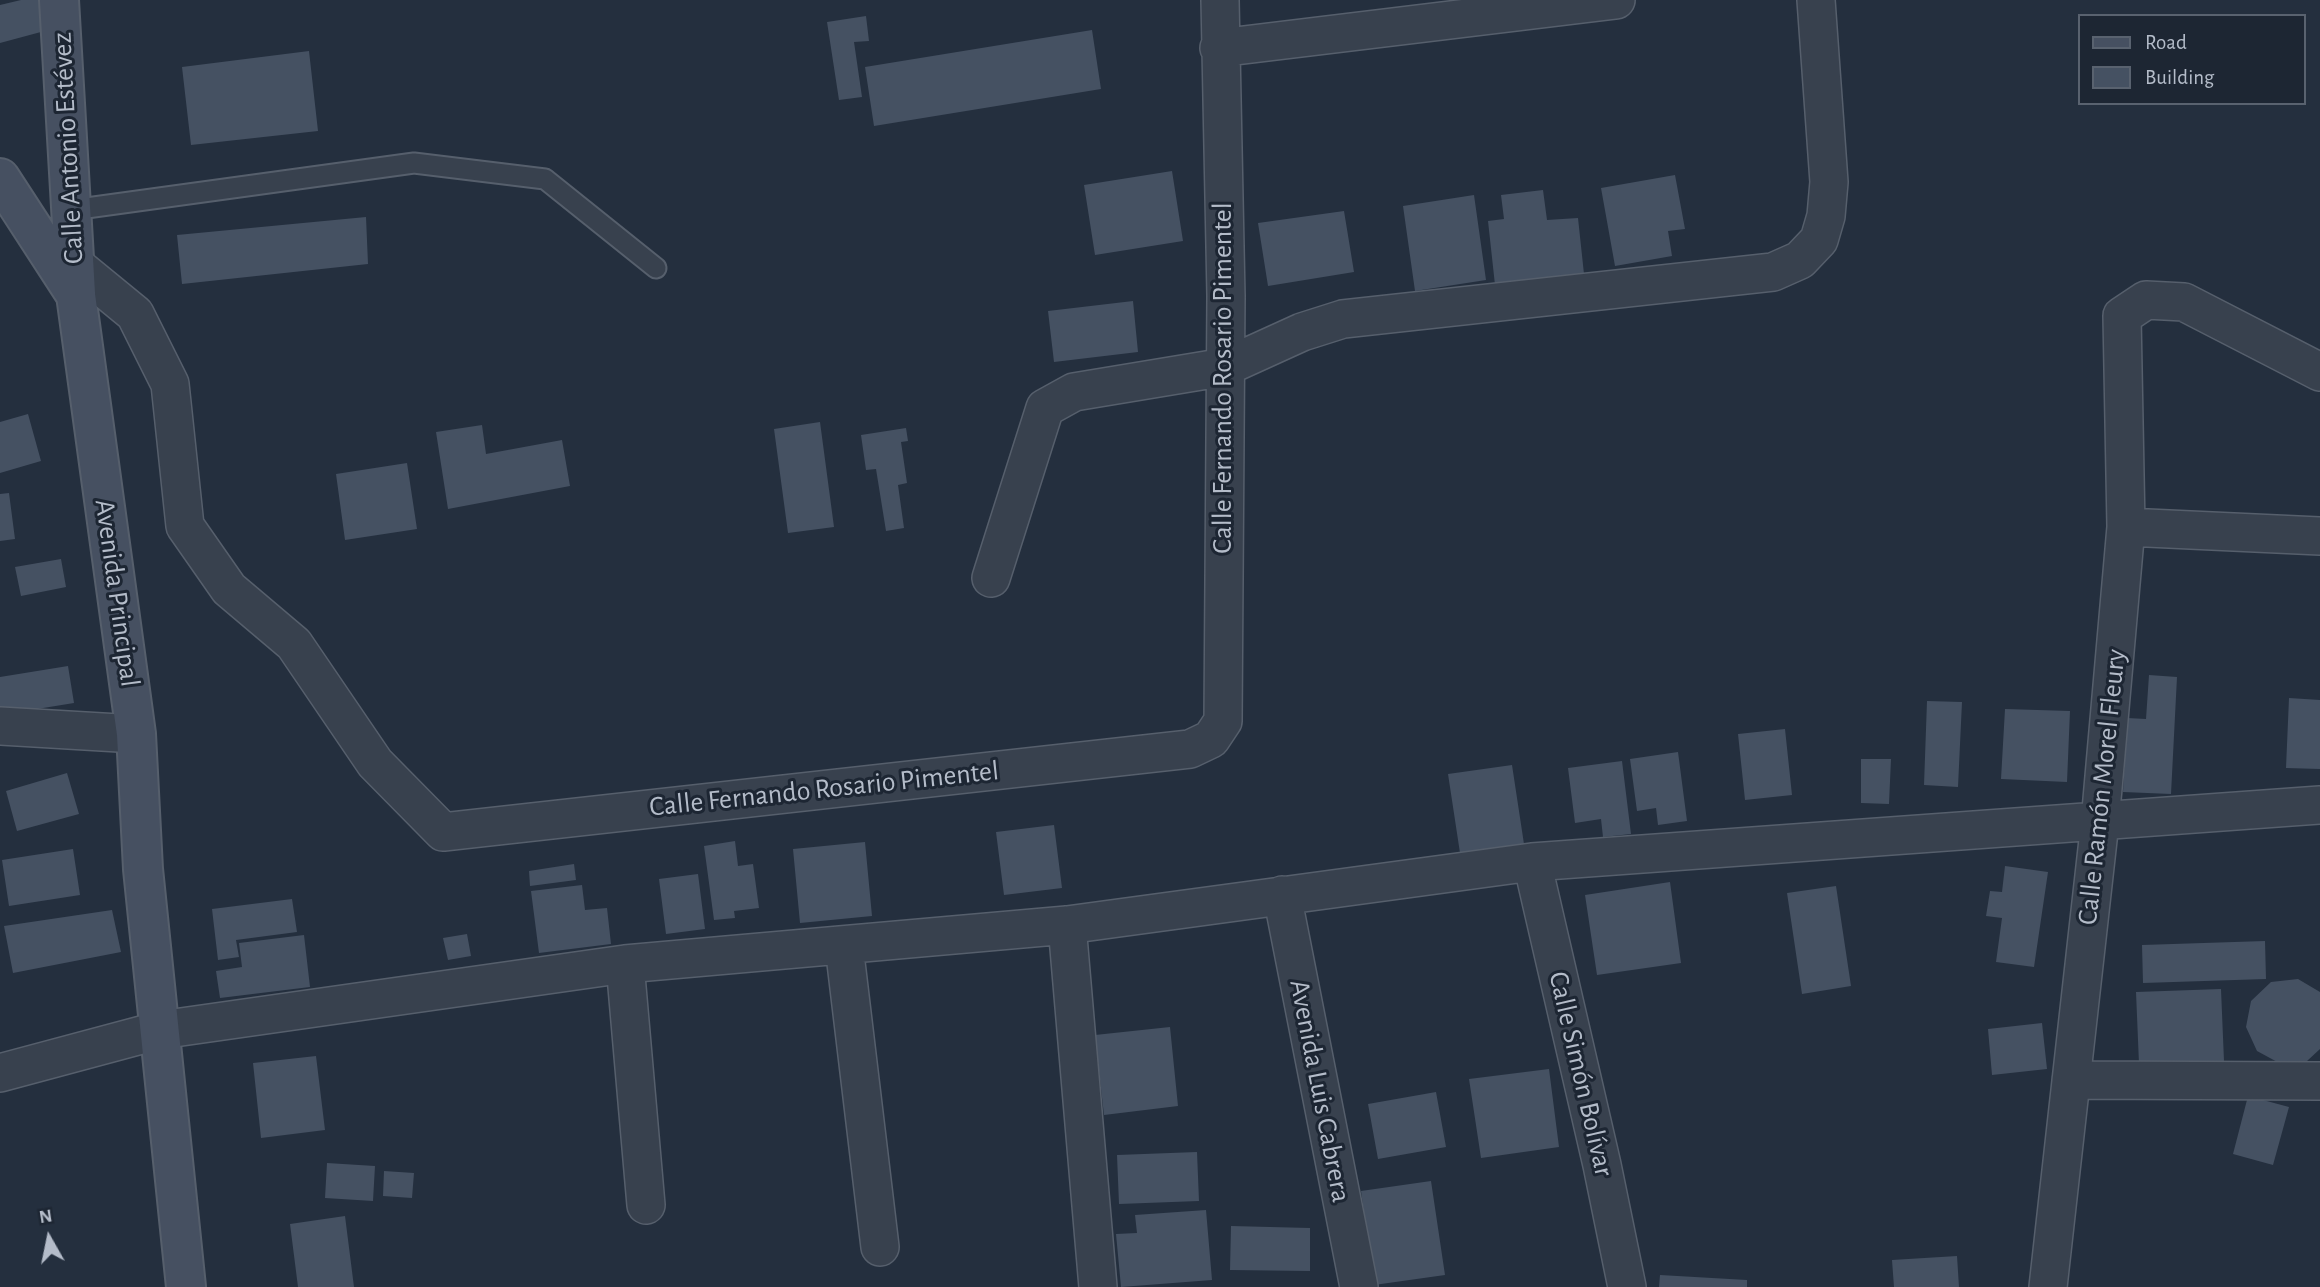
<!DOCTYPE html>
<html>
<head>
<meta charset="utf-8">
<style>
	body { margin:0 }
	#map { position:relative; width:2320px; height:1287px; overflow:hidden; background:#242f3e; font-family:"Alegreya Sans",sans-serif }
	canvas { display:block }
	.legend { position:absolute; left:2078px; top:14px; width:228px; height:91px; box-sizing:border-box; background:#1d2633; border:2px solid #59626f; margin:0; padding:9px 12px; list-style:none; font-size:21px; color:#b4bcc9 }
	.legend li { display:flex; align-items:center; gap:14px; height:35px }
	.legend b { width:35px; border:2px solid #59626f }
	.north { position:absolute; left:14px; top:1203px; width:70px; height:70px; -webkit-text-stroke:5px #1d2633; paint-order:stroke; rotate:351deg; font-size:19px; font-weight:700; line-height:28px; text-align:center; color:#b4bcc9 }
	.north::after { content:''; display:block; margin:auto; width:24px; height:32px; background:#b4bcc9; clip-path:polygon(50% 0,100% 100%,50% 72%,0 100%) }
</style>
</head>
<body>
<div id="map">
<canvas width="2320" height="1287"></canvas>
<ul class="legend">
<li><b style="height:9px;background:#465061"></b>Road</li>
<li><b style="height:19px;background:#455162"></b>Building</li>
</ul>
<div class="north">N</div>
</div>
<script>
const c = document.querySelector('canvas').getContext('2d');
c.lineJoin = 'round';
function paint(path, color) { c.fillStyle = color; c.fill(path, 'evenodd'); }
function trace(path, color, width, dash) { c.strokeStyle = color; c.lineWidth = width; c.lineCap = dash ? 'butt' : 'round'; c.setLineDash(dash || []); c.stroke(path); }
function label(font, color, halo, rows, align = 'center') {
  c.font = font + ' "Alegreya Sans",sans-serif'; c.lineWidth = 6; c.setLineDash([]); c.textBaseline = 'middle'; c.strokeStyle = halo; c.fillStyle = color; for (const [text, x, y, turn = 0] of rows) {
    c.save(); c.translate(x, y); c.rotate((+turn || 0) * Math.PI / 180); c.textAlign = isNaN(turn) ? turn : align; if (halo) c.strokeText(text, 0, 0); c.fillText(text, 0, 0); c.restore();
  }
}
paint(new Path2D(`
	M21,0H44L52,29L0,43V5Z
	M866,16L869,41L854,42L862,97L839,100L827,22Z
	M1092,30L1101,89L874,126L865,67Z
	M309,51L318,131L191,145L182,67Z
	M1172,171L1183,241L1095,255L1084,185Z
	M1675,175L1685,229L1668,231L1672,256L1615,266L1601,188Z
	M1543,190L1547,220L1578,218L1584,274L1495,285L1488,221L1504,219L1501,195Z
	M1474,195L1486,280L1415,291L1403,206Z
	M1344,211L1354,272L1268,286L1258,223Z
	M366,217L368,264L182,284L177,235Z
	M1133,301L1138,352L1054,362L1048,311Z
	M28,414L41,461L0,473V422Z
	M820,422L834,527L788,533L774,429Z
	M482,425L486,454L562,440L570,486L448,509L436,432Z
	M906,428L908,441L901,442L907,483L898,485L904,528L886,531L876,469L866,470L861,435Z
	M407,463L417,529L345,540L336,474Z
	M9,493L15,539L0,541V494Z
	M61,559L66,587L21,596L15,567Z
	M68,666L74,703L0,715V677Z
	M2149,675L2177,677L2171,794L2123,792L2127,718L2146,719Z
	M2289,698L2320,700V769L2286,768Z
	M1927,701L1962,702L1958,787L1924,785Z
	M2005,709L2070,711L2067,782L2001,779Z
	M1785,729L1792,795L1745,800L1738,734Z
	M1678,752L1687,821L1658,825L1656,808L1637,811L1630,759Z
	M1861,759H1891L1889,804L1861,803Z
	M1622,761L1631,834L1603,837L1601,819L1575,823L1568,768Z
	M1512,765L1524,844L1460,853L1448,774Z
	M67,773L79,814L17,831L6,791Z
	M1054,825L1062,888L1004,895L996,832Z
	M735,841L738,866L753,864L759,908L734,911L735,918L714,920L704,846Z
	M865,842L872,916L800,923L793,849Z
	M73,849L80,895L9,906L2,860Z
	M574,864L576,880L530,886L529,871Z
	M2005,866L2048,872L2034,967L1996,962L2002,918L1986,916L1990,891L2002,892Z
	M698,874L705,929L666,934L659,879Z
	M1670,882L1681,963L1597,975L1585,895Z
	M582,885L585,910L607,908L611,944L539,953L531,891Z
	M1836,886L1851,986L1802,994L1787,893Z
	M292,899L297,932L236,940L239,957L218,960L212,909Z
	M112,910L121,952L13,973L4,926Z
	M467,934L471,956L448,960L443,938Z
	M304,935L310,987L220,998L216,971L242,967L239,943Z
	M2265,941L2266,979L2143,983L2142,945Z
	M2298,979L2320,992V1049L2307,1061L2281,1064L2257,1051L2246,1027L2251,1001L2271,982Z
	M2221,989L2224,1061L2139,1064L2136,992Z
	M2042,1023L2047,1069L1992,1075L1988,1029Z
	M1170,1027L1178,1106L1104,1115L1095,1035Z
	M316,1056L325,1130L261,1138L253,1063Z
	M1549,1069L1559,1147L1481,1158L1469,1079Z
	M1436,1092L1446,1147L1378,1159L1368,1104Z
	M2248,1096L2289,1107L2273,1165L2233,1154Z
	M1197,1152L1199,1201L1119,1204L1117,1155Z
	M327,1163L375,1166L373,1201L325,1198Z
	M384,1171L414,1173L412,1198L383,1196Z
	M1431,1181L1445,1275L1374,1285L1361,1191Z
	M1206,1210L1212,1280L1121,1287L1116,1234L1137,1233L1135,1215Z
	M345,1216L354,1287H298L290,1224Z
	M1231,1226L1310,1228V1271L1230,1270Z
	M1957,1256L1959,1287H1894L1892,1260Z
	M1660,1275L1747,1280V1287H1659Z`), '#455162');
const lane = new Path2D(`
	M72,210L414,163L545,179L656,268`);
const street = new Path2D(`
	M1219,48L1616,0
	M74,264L135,314L170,384L185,526L229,589L294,644L375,763L443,832L1190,749L1211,739L1223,721L1226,296L1220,0
	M2126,527L2320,536
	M991,578L1045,408L1074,392L1225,367L1302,332L1343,319L1773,272L1800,260L1819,240L1826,216L1829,182L1816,0
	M0,726L136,734
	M1532,862L1602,1165L1627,1287
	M1282,895L1359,1287
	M1067,925L1098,1287
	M844,946L880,1247
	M625,964L646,1205
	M0,1073L160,1030L625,964L1067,925L1532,862L2320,805
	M2071,1080L2320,1081
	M2048,1287L2100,822L2126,527L2122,316L2146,300L2184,302L2320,372`);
const secondary = new Path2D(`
	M59,0L76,293
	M0,178L76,295L136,734L143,869L186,1287`);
trace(lane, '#565f6c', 23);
trace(street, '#565f6c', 40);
trace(secondary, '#565f6c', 42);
trace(lane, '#38414e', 19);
trace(street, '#38414e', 37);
trace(secondary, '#465061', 38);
label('28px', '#b4bcc9', '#1d2633', [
	["Calle Antonio Estévez",68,148,-93],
	["Calle Fernando Rosario Pimentel",1223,378,-90],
	["Avenida Principal",117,593,82],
	["Calle Ramón Morel Fleury",2102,787,-84],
	["Calle Fernando Rosario Pimentel",824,789,-6],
	["Calle Simón Bolívar",1581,1074,77],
	["Avenida Luis Cabrera",1320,1091,79]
]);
</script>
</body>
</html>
